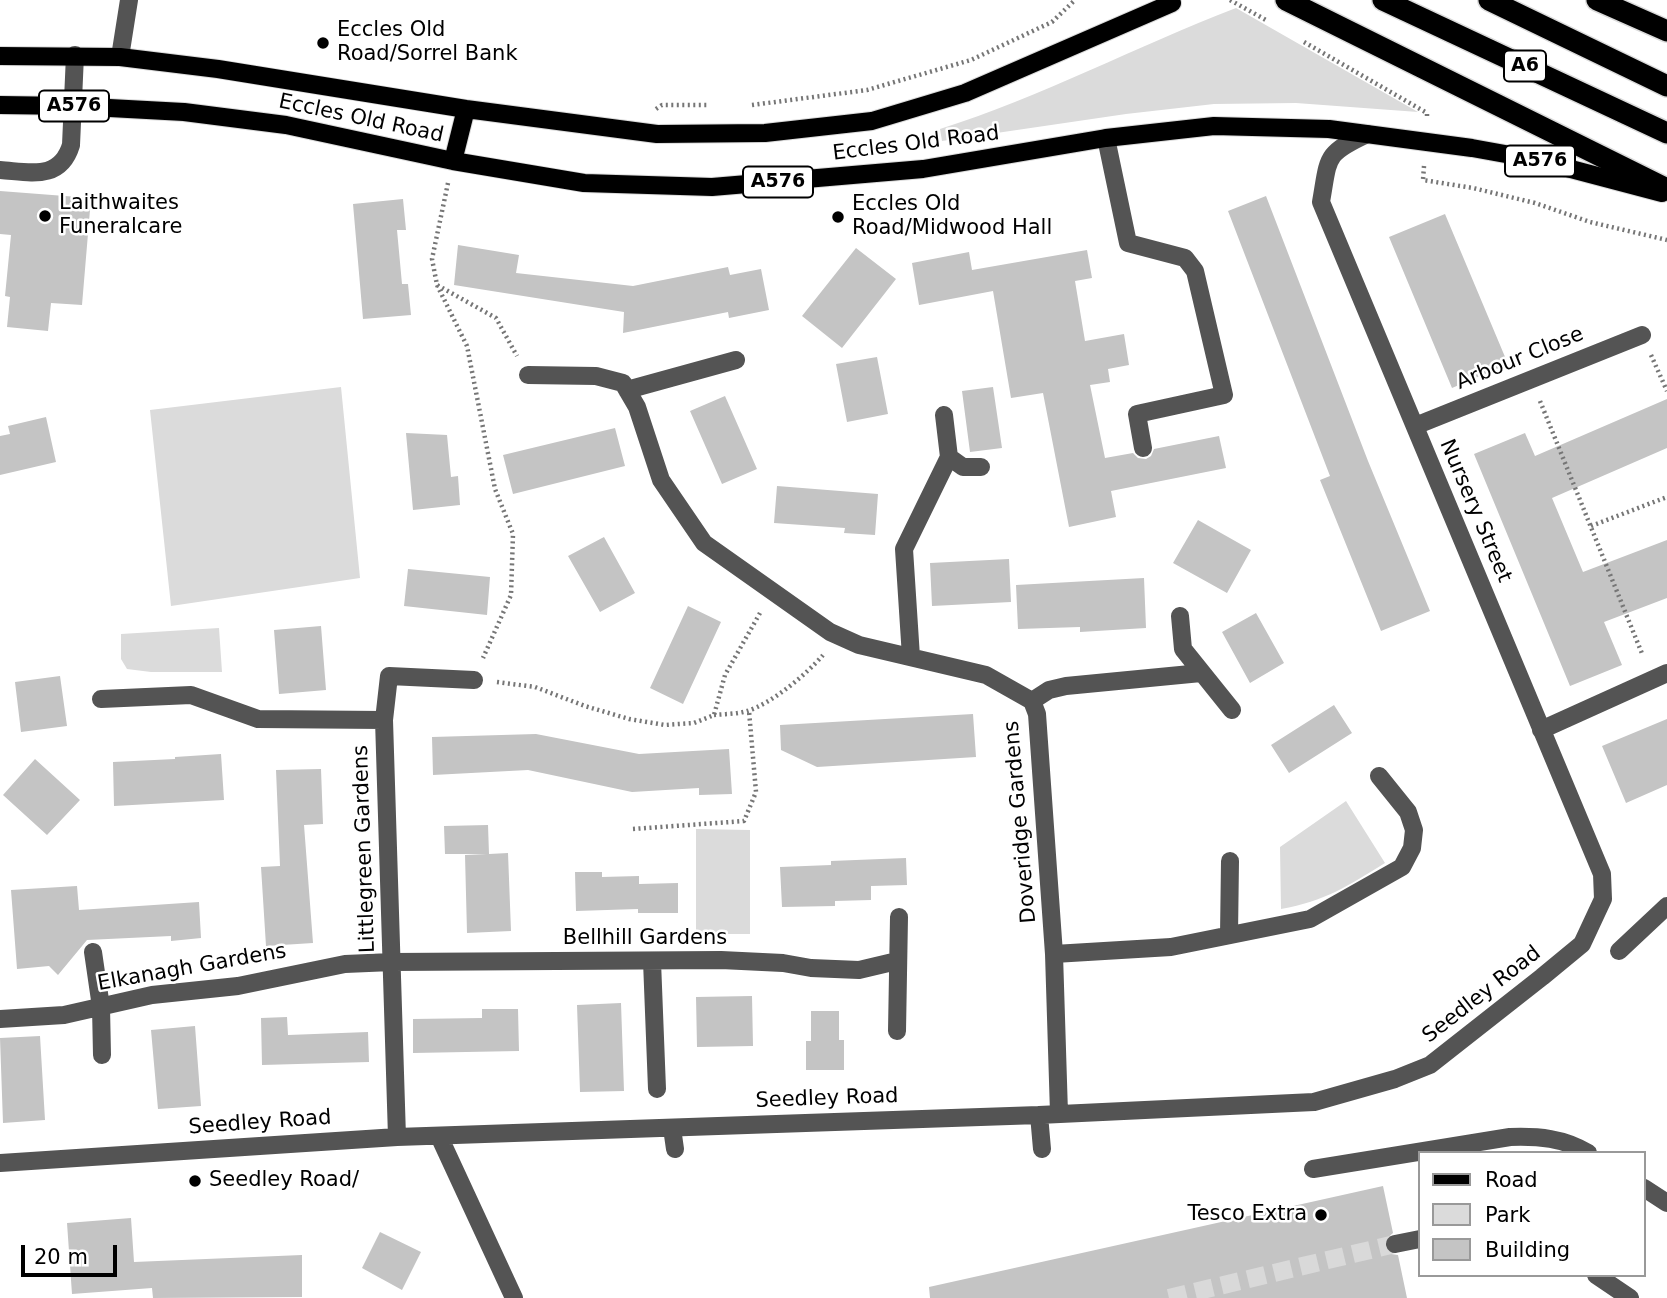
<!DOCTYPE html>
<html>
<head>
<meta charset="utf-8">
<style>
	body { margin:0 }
	#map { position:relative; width:1667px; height:1298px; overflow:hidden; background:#fff; font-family:"DejaVu Sans",sans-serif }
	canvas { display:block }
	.legend { position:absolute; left:1418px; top:1151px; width:228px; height:126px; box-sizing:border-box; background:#fff; border:2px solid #999; margin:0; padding:9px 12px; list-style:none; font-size:21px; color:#000 }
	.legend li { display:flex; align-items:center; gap:14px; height:35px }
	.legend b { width:35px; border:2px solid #999 }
	.scale { position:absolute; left:21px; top:1245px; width:96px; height:32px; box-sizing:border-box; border:4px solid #000; border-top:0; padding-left:9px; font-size:21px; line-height:24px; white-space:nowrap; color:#000; -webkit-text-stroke:5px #fff; paint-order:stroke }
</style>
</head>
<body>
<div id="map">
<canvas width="1667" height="1298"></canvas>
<ul class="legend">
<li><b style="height:9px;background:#000"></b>Road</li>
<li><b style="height:19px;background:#dbdbdb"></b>Park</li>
<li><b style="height:19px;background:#c4c4c4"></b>Building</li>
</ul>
<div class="scale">20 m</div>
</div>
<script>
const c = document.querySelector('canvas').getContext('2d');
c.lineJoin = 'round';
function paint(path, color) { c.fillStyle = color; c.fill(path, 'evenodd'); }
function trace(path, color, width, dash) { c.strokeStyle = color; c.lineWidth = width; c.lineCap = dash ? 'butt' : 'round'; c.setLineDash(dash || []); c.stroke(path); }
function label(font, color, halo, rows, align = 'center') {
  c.font = font + ' "DejaVu Sans",sans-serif'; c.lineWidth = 5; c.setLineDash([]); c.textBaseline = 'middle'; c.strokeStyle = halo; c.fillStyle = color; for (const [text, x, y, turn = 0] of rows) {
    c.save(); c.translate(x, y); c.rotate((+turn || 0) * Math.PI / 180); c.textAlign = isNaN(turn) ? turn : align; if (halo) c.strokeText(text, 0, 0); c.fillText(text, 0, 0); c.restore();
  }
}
paint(new Path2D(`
	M1236,8L1418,112L1296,103L1214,104L1126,114L942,141L940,129C1041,97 1137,46 1236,8Z
	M341,387L360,578L171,606L150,410Z
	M219,628L222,672H151L127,669L121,659V634Z
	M1346,801L1385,863C1348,886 1325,901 1281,909L1280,847Z
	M696,829L750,830V934H696Z`), '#dbdbdb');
paint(new Path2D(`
	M0,191L91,198L82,305L51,303L48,331L7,327L10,297L5,296L11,235L0,234Z
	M1266,196L1368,461L1430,611L1381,631L1320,480L1330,476L1228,211Z
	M403,199L406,230H397L402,284H408L411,315L363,319L353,204Z
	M1445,214L1508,364L1452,388L1389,237Z
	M458,245L519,255L516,273L633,286L728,267L730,275L761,269L769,310L729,318L728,312L623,333L624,312L454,285Z
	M856,248L896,279L842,348L802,316Z
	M1087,250L1092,278L1075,281L1085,341L1124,334L1129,365L1108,369L1110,382L1090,385L1105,458L1133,453L1138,458L1146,459L1151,456L1154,449L1219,436L1226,468L1111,491L1116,517L1069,527L1043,393L1011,398L993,291L919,305L912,263L969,252L972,270Z
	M877,357L888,414L847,422L836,364Z
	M993,387L1002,448L970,452L962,391Z
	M725,396L757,469L722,484L690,411Z
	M1667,399V448L1552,498L1583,572L1667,540V598L1604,622L1622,665L1570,686L1474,454L1525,433L1535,456Z
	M46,417L56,462L0,475V436L10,434L8,426Z
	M615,428L625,466L513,494L503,455Z
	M406,433L447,435L451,477L458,476L460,505L413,510Z
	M777,486L878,494L875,535L844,533L845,528L774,523Z
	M1198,520L1251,550L1227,593L1173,563Z
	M604,537L635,593L600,612L568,556Z
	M1009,559L1011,602L932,606L930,563Z
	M408,569L490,577L487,615L404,606Z
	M1144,578L1146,628L1080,632V627L1018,629L1016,585Z
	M688,606L721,622L683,704L650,688Z
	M1256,613L1284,663L1250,683L1222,632Z
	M321,626L326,690L279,694L274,630Z
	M60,676L67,726L21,732L15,682Z
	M1334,705L1352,733L1289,773L1271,745Z
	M973,714L976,757L817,767L781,750L780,725Z
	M1667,719V785L1626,803L1602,746Z
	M536,734L639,754L729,749L732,794L699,795V788L632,792L528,770L433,775L432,737Z
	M221,754L224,800L114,806L113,762L175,759V757Z
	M35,759L80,800L47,835L3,795Z
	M321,769L323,824L304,825L313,943L266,946L261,867L280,866L276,770Z
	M488,825L489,854L508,853L511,931L467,933L465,855L487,854H445L444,826Z
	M906,858L907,885L871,886V900L835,901V906L782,907L780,867L831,865V861Z
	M575,872H602V877L639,876V884L678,883V913H638V909L576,911Z
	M77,886L79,910L199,902L201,938L171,941V936L87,940L58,975L49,966L17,969L11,890Z
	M752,996L753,1046L697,1047L696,997Z
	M621,1003L624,1091L580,1092L577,1005Z
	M482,1009H518L519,1051L413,1053V1019L482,1018Z
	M811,1011H839V1040H844V1070H806V1041H811Z
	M287,1017L288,1035L368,1032L369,1062L262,1065L261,1018Z
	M195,1026L201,1106L158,1109L151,1030Z
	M40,1036L45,1120L3,1123L0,1038Z
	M1383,1186L1393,1233L1385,1240L1384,1247L1391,1254L1398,1255L1407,1298H930L929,1287Z
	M131,1218L134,1262L302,1255V1297L153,1298L152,1288L72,1294L67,1223Z
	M380,1232L421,1252L402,1290L362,1268Z`), '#c4c4c4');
trace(new Path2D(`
	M1169,1298L1395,1244`), '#d9d9d9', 18, [18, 9]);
const major = new Path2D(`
	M0,56L120,57L218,69L466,109L657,134L765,133L872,121L965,93L1172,3
	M0,105L72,106L184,112L286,125L453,161L584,183L712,187L923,169L1106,138L1214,126L1329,129L1472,148L1533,159L1662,193
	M453,161L466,109`);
const highway = new Path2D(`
	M1286,0L1667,189
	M1383,0L1667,133
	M1489,0L1667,86
	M1597,0L1667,31`);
trace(major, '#dbdbdb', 20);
trace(highway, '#dbdbdb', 24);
trace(new Path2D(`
	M1230,0L1266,20
	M1304,42L1427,113V119
	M752,105L867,90L971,60L1052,22L1075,0
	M656,109L662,105H709
	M1424,166L1423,180L1473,188L1535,203L1590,222L1667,240
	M448,183L432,259L437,285L496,318L517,356
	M437,285L467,346L495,489L513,534L511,595L483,658
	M1651,355L1667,391
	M1540,401L1643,656
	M1591,526L1667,497
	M497,682L535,687L585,706L629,719L665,725L694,723L714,715L725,675L760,613
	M714,715C725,714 737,714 747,711C771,704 807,674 823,655
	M633,829L744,821L756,792L749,711`), '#767676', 4.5, [2, 3.5]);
trace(new Path2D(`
	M120,57L129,0
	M1106,138L1128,243L1185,258L1195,271L1224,395L1137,414L1143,448
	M0,170C30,172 60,181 71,145L75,55
	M528,375L596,376L623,383L637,407L661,480L704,543L830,632L859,645L986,675L1032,701
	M627,390L736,360
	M1415,426L1642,335
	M949,457L963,467H981
	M1180,616L1183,649L1232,710
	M911,657L904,549L949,457L944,415
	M101,699L191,695L258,719L384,720L397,1137
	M384,720L389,676L474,680
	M1541,730L1667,673
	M1229,935L1230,861
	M1619,951L1667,906
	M93,952L101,1007L102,1055
	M1054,954L1171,947L1310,919L1402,867L1412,848L1414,830L1408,812L1379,776
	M652,961L657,1089
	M0,1019L64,1015L152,995L238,986L345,964L392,962L721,960L783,963L811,968L859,970L897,961
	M897,1031L899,917
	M1059,1113L1054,954L1037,714L1032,701L1049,690L1066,686L1201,673
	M1039,1115L1042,1149
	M672,1128L675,1149
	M439,1136L514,1298
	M0,1163L397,1137L1039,1115L1314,1102L1395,1079L1430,1065L1542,977L1582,944L1603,899L1602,874L1321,202C1329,157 1324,154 1367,134
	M1313,1169L1510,1137C1538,1136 1564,1138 1588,1153
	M1644,1188L1667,1203
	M1395,1244L1420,1239
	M1596,1275L1630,1298`), '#545454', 18);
trace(major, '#000', 18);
trace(highway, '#000', 21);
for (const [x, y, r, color] of [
	[323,43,7,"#000"],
	[45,216,7,"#000"],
	[838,217,7,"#000"],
	[195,1181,7,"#000"],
	[1321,1215,7,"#000"]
]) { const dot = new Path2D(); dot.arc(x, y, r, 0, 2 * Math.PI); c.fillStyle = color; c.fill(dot); trace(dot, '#fff', 2.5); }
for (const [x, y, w] of [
	[1525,66,42],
	[74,106,70],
	[1540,161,70],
	[778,182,70]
]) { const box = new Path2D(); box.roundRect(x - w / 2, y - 15.5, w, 31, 5); c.fillStyle = '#fff'; c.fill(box); trace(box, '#000', 2); }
label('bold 19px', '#000', null, [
	["A6",1525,66],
	["A576",74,106],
	["A576",1540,161],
	["A576",778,182]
]);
label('21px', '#000', '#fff', [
	["Eccles Old",337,31],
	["Road/Sorrel Bank",337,55],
	["Laithwaites",59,204],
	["Funeralcare",59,228],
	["Eccles Old",852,205],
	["Road/Midwood Hall",852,229],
	["Seedley Road/",209,1181],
	["Tesco Extra",1307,1215,"right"]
], 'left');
label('21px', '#000', '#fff', [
	["Eccles Old Road",361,119,12],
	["Eccles Old Road",916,144,-7],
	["Arbour Close",1520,359,-22],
	["Nursery Street",1475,511,67],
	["Doveridge Gardens",1021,822,-95],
	["Littlegreen Gardens",365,849,-92],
	["Bellhill Gardens",645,939],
	["Elkanagh Gardens",192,968,-10],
	["Seedley Road",1482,995,-38],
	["Seedley Road",827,1099,-2],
	["Seedley Road",260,1123,-4]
]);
</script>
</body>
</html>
